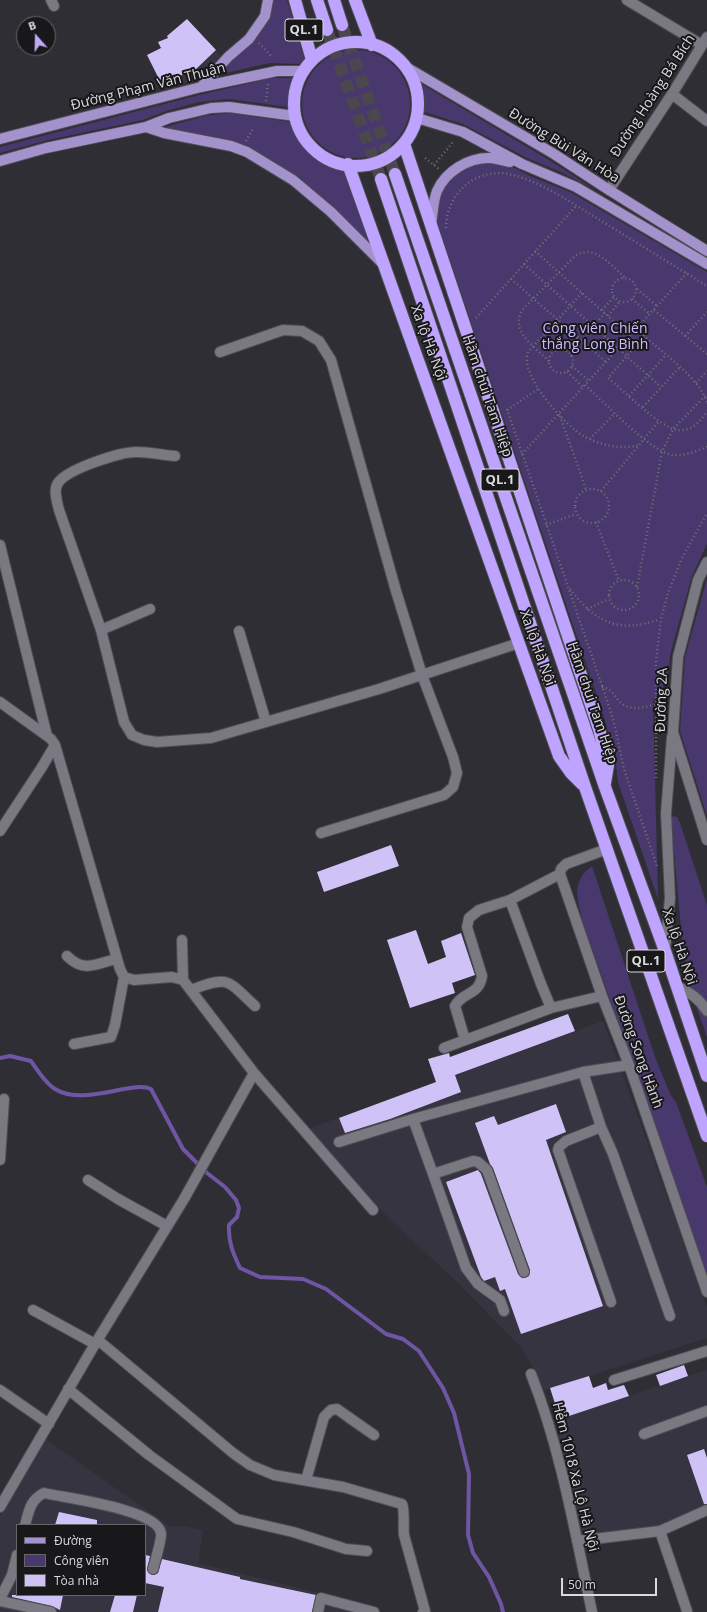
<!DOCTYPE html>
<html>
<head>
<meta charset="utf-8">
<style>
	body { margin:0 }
	#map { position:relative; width:707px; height:1612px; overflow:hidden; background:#302e35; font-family:"Open Sans",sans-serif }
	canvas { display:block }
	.legend { position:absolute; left:16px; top:1524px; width:130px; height:72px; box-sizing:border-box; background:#18171a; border:1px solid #666568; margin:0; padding:5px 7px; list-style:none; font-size:12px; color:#dad9dd }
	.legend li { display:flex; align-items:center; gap:8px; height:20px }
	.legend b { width:20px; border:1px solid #666568 }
	.north { position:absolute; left:16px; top:16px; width:40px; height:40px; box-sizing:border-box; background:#18171a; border:1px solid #666568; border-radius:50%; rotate:340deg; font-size:11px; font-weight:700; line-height:16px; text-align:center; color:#dad9dd }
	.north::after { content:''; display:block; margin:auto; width:14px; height:18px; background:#bea9f5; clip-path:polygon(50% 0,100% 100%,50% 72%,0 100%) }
	.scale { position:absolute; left:561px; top:1578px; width:96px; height:18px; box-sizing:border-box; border:2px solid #dad9dd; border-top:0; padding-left:5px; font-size:12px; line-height:14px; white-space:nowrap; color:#dad9dd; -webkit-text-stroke:3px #18171a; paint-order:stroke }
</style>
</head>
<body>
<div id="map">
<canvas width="707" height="1612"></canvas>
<ul class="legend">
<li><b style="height:5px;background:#a392cc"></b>Đường</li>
<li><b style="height:11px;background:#49386d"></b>Công viên</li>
<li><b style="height:11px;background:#cfc2f6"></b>Tòa nhà</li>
</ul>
<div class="north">B</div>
<div class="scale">50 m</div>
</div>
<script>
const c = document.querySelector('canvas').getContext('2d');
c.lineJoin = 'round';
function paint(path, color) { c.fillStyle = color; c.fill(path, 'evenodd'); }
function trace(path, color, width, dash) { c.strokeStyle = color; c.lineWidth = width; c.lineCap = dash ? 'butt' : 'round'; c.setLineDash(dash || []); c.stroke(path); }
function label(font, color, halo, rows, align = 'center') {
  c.font = font + ' "Open Sans",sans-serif'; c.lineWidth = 4; c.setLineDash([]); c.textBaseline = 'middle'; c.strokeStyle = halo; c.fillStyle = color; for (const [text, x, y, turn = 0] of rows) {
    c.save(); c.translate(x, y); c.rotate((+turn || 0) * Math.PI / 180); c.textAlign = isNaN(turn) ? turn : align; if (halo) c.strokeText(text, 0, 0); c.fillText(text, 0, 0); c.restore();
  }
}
paint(new Path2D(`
	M187,19L222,57L202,79L164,89L147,55L161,48L158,42L167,38L171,45L176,29Z
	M603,1021L707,1307V1338L542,1391L535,1371L521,1347L459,1284L376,1206L308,1129Z
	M707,1370V1505L658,1527L581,1537L562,1454L553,1421Z
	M45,1439L171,1527L182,1526L203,1530L198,1563L372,1606L381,1612H0V1516ZM17,1525H145V1595H17Z`), '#373441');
paint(new Path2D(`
	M272,0H287L304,58L300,64L270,63L217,75Z
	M302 104a54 54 0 1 1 108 0a54 54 0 1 1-108 0Z
	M271,78H293L288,92L287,107L229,99L199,102L166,111L143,120L48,140L0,153V147L199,95Z
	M423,85L549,160L594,189L561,172L527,158L463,124L424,112L425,99Z
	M229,113L290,122C297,140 307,156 325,166C330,168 337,169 343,170L369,244L326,202L295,176L199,135L162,128L205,116Z
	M490,162L511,166L530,176L570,192L707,272V544L692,576L670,655L669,670L663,687L653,701L658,899L618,782L616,764L605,720L436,218C438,210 439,200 442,193C450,172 470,165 490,162Z
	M707,579V816L680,731L685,657Z
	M673,816L677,817L680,823L707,905V1037L689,986L682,939L671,818Z
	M592,866L655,1057L671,1096L676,1102L707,1187V1274L583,923C578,900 570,882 592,866Z`), '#49386d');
trace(new Path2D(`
	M0,1058L10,1056L31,1061C37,1070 45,1083 55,1089C74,1101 103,1093 124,1089C134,1088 142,1085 151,1089L183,1149L207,1173L225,1187L236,1200L239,1208L237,1217L229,1225C228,1242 233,1253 240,1268L260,1277L303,1279L326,1289L386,1334L403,1339L419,1351L443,1388L454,1413L469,1474L468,1535L473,1553L489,1577L501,1604L503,1612`), '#6f56a5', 4);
paint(new Path2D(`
	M187,19L216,50L195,70L186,73L162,85L147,55L161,48L158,42L168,38L167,36Z
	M391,845L399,866L324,892L317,872Z
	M416,930L428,964L446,957L441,941L461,933L475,975L452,983L455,993L410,1008L387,940Z
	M568,1014L575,1031L455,1075L461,1092L390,1119L345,1133L339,1118L436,1082L428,1059L449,1053L450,1057Z
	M556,1104L566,1132L546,1140L547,1143L603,1306L521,1334L505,1289L500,1291L495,1277L484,1281L481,1277L446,1182L478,1170L481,1174L518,1274L522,1278L529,1276L530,1270L493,1168L490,1164L475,1123L494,1116L498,1125Z
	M684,1365L688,1376L660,1386L656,1375Z
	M589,1376L593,1388L606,1383L608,1390L624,1385L629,1396L560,1419L550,1388Z
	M704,1449L707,1458V1504H704L687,1455Z
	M59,1512L97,1520V1525H55Z
	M145,1555L150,1556L147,1570L152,1575L158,1573L162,1559L240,1577V1579L316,1595L312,1612H158L164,1587L145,1583Z
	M12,1595H63L60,1610L52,1606L12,1597Z
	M115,1595H137L133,1612H110Z`), '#cfc2f6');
trace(new Path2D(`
	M342,25L395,174
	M327,30L381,179`), '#4a484e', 12, [12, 6]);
const minor = new Path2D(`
	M51,0L54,6
	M627,0L702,45
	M672,94L707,121
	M609,190L672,94L707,37
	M220,352L283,330L302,331L319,341L331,360L396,591L422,675L453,757L457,773L453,787L444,795L321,833
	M175,456C162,455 150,452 138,452C122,451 67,469 58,483C53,490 57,501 59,510L101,630L124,722L132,735L144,740L157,742L211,738L379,689L519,643
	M0,545L47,736L51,739L55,745L120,969L124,977L134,980L172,977L183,980L254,1073L373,1210
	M707,562L698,580L678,657L673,732L707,840
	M101,630L150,609
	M239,631L266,722
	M0,702L47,736
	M0,831L42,767L55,745
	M607,849L566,864L561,869L560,874L602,996L629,1065L707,1292
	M560,874L510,900L541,984L551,1008L602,996
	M182,940L183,980
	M665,949L670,898L666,813L672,737
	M67,956C84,973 96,964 116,959
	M677,986C690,993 699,998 707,1011
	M191,990C229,975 227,980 255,1006
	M465,1040L455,1006C463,991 479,996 482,976L467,927L469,918L479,910L510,900
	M74,1044L111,1037L115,1025L124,977
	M444,1048L551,1008
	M629,1065L583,1072L601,1127L613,1154L670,1316
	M601,1127L566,1141L559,1147L558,1150L611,1302
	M339,1142L413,1119
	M0,1160L4,1099
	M433,1174L466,1268L478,1284L500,1300L504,1311
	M88,1180L118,1199L167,1226
	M524,1272L487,1170L478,1162L473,1161L433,1174L413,1119L583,1072
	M33,1310L95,1344
	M98,1340L233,1453L250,1465L274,1475L343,1487L402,1504C405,1510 403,1526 404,1535L425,1611L423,1612
	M531,1374C561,1450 575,1532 592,1612
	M614,1380L707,1351
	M68,1389L149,1455L237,1519L293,1532L346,1549L367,1551
	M0,1390L49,1424
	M644,1434L707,1411
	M306,1480L324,1417L331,1410L337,1409L374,1435L348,1417
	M0,1507L95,1344L184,1199L254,1073
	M25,1525C29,1511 30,1500 44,1493C65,1498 157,1509 161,1533C162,1539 155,1561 153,1569
	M660,1531L687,1611
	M577,1541L660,1531L707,1510
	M0,1599L12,1575L17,1555
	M0,1601L51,1612
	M318,1612L321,1598L374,1612`);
const major = new Path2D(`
	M406,67L554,154L609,190L707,251
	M201,87L228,57L249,39L265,16L268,0
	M417,118L463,132L522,164L576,187L707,264
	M146,127L164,133L231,146L247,152L293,180L331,212L383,264
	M0,139L201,87L277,71H303
	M0,161L46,148L146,127L169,118L211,108L229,107L295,116
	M431,224C433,214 433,201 437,191C446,171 468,158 489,158C496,158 503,161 510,162`);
const highway = new Path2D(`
	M295,0L312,60
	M317,0L327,30
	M334,0L342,25
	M355,0L372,45
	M294 104a62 62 0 1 1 124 0a62 62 0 1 1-124 0Z
	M404,144L599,729L608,765L605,783
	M348,164L559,756L571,773L582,784
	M395,174L605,787L665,951L707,1076
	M381,179L585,787L707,1136`);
trace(minor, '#4e4d53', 12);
trace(major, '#4e4d53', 12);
trace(highway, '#4e4d53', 14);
trace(new Path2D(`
	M259,43L272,57
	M266,101L268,82
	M246,141L253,129
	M425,158L439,169
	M434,165L453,142
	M446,228C446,195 474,168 508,174C539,180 568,201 595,217C632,240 670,263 707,286
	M535,251L630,336
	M524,264L661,387
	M612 290a12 12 0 1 1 24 0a12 12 0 1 1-24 0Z
	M511,279L606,362
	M637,289L657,306
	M582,293L528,352C519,375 565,426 585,437C601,445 621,450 639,445
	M632,299L650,314
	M602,310L614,297
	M654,310L707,354
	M608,316L620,301
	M476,318L576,206
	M685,336L707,312
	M581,341L605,313
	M549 361a12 12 0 1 1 24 0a12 12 0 1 1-24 0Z
	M566,351L578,338
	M571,356L584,343
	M549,361C535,347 507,330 524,308L575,256C594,243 612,266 625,278
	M572,366L589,381
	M567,372L583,387
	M696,383L707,371
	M585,385C603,401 652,454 674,455C685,456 697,451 707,447
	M629,396L666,355
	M707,402C699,378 663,353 644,336L608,378C623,390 660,428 678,430C691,432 701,421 707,411
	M643,407L680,367
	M507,409L611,712L616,731L624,769L657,866
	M507,410L538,389
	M560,416L586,489
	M590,439L615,413
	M522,454L687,273
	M575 506a17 17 0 1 1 34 0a17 17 0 1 1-34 0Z
	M601,491L659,421
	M596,522L619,581
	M546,525L576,514
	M609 595a15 15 0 1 1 30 0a15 15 0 1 1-30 0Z
	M637,587L662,452L673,429L707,394
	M570,589C596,623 619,634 660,619
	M587,609L609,599
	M602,687C611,689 613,693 618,700C628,712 644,708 656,704
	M656,778V661L661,619L668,593L682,558L707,513`), '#727176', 2.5, [1, 3]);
trace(minor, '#7a7880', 10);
trace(major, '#a392cc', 10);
trace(highway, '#bea4fe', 12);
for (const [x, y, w] of [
	[304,30,38],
	[500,480,38],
	[646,961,38]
]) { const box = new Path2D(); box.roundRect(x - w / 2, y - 11, w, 22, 3); c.fillStyle = '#18171a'; c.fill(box); trace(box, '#dad9dd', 1); }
label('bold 13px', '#dad9dd', null, [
	["QL.1",304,30],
	["QL.1",500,480],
	["QL.1",646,961]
]);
label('14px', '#dad9dd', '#18171a', [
	["Đường Phạm Văn Thuận",148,87,-14],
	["Đường Hoàng Bá Bích",653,96,-57],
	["Đường Bùi Văn Hòa",564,146,32],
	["Xa lộ Hà Nội",428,343,70],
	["Hầm chui Tam Hiệp",487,396,71],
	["Xa lộ Hà Nội",537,648,70],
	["Đường 2A",662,700,-88],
	["Hầm chui Tam Hiệp",592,703,71],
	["Xa lộ Hà Nội",679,947,71],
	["Đường Song Hành",638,1052,70],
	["Hẻm 1018 Xa Lộ Hà Nội",575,1477,76]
]);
label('14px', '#cdbcfe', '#18171a', [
	["Công viên Chiến",595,329],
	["thắng Long Bình",595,345]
]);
</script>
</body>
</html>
